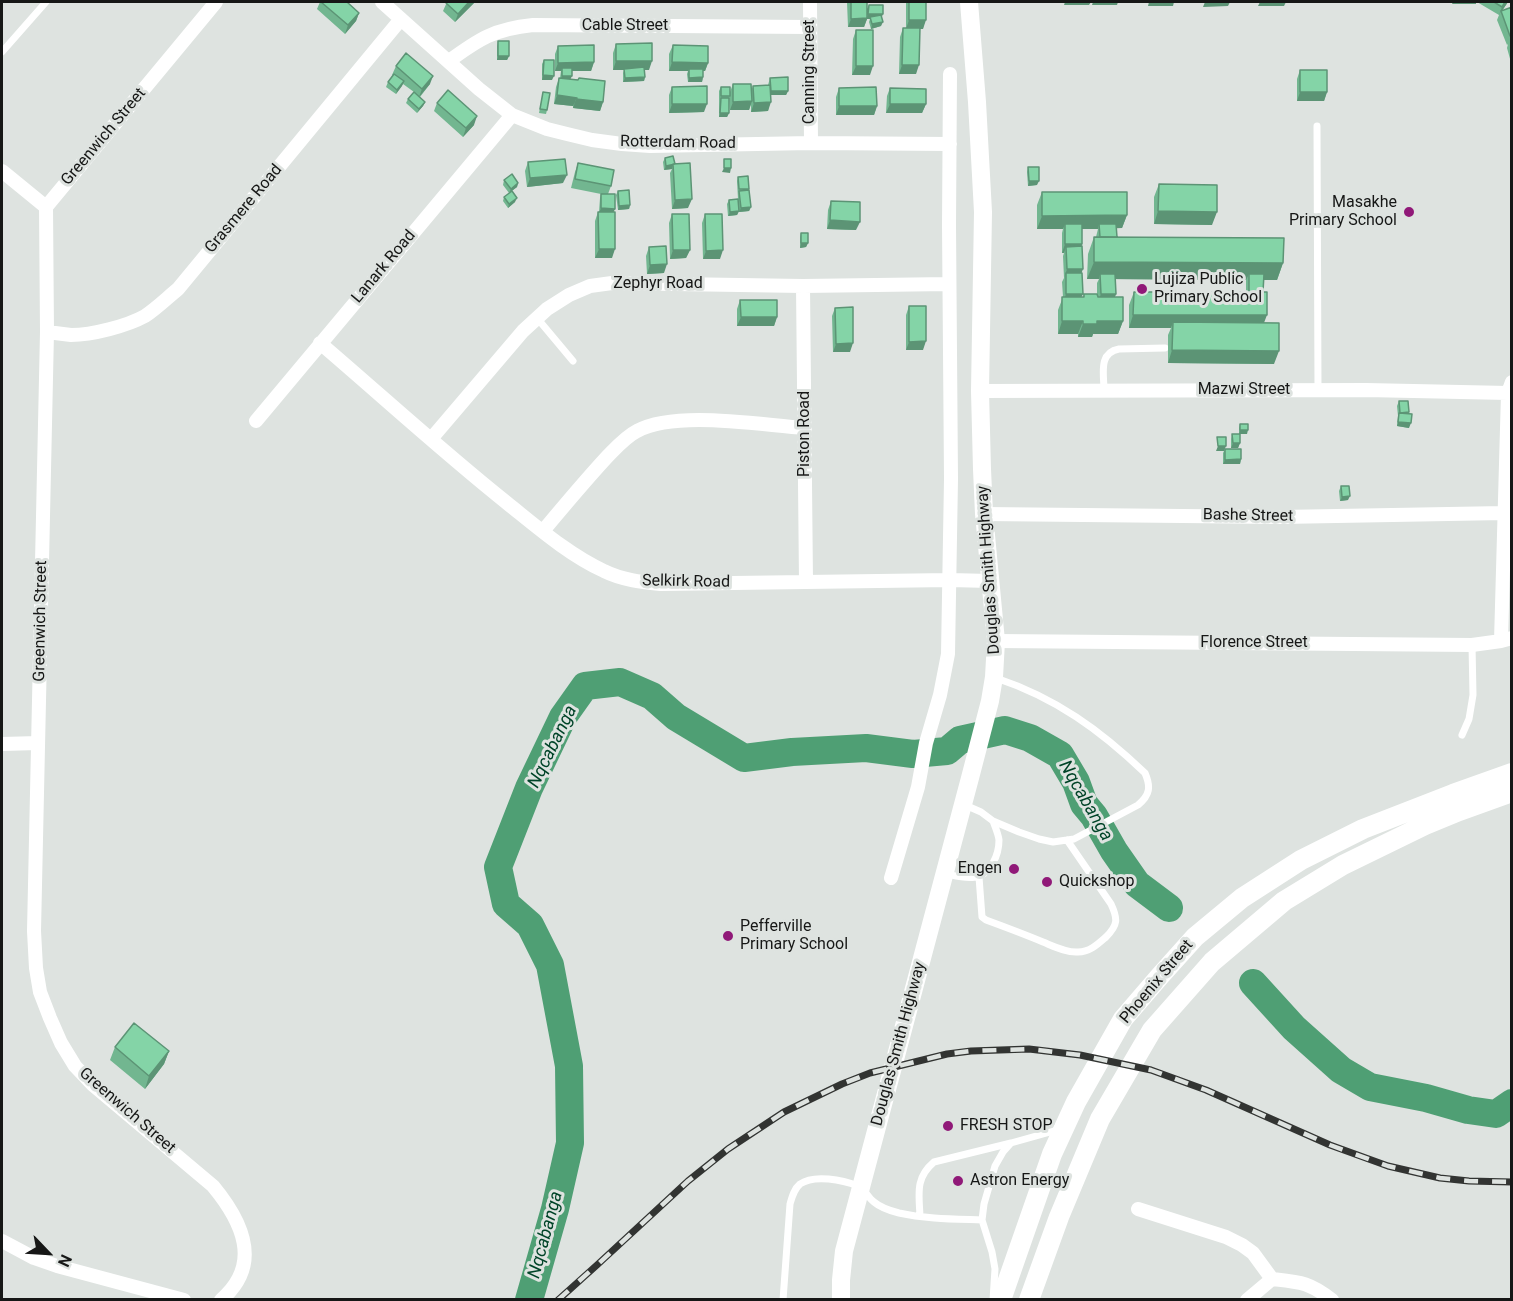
<!DOCTYPE html>
<html>
<head>
<meta charset="utf-8">
<style>
	body { margin:0 }
	#map { position:relative; width:1513px; height:1301px; overflow:hidden; background:#dee3e0; font-family:Roboto,sans-serif }
	canvas { display:block }
	.frame { position:absolute; inset:0; border:3px solid #161716; pointer-events:none }
	.north { position:absolute; left:18px; top:1223px; width:60px; height:60px; -webkit-text-stroke:4px #dee3e0; paint-order:stroke; rotate:115deg; font-size:16px; font-weight:700; line-height:24px; text-align:center; color:#161716 }
	.north::after { content:''; display:block; margin:auto; width:21px; height:27px; background:#161716; clip-path:polygon(50% 0,100% 100%,50% 72%,0 100%) }
</style>
</head>
<body>
<div id="map">
<canvas width="1513" height="1301"></canvas>
<div class="frame"></div>
<div class="north">N</div>
</div>
<script>
const c = document.querySelector('canvas').getContext('2d');
c.lineJoin = 'round';
function trace(path, color, width, dash) { c.strokeStyle = color; c.lineWidth = width; c.lineCap = dash ? 'butt' : 'round'; c.setLineDash(dash || []); c.stroke(path); }
function paint(path, color) { c.fillStyle = color; c.fill(path, 'evenodd'); }
function label(font, color, halo, rows, align = 'center') {
  c.font = font + ' Roboto,sans-serif'; c.lineWidth = 6; c.setLineDash([]); c.textBaseline = 'middle'; c.strokeStyle = halo; c.fillStyle = color; for (const [text, x, y, turn = 0] of rows) {
    c.save(); c.translate(x, y); c.rotate((+turn || 0) * Math.PI / 180); c.textAlign = isNaN(turn) ? turn : align; if (halo) c.strokeText(text, 0, 0); c.fillText(text, 0, 0); c.restore();
  }
}
trace(new Path2D(`
	M1253,983L1294,1028L1341,1070L1370,1087L1426,1098L1468,1110L1496,1114L1512,1103
	M529,1300L555,1209L570,1143L569,1066L550,965L530,925L506,904L498,867L529,788L563,717L585,686L620,682L652,696L676,717L744,758L792,752L866,748L913,754L947,751L960,740L1005,730L1030,738L1060,755L1076,782L1084,804L1094,816L1114,851L1137,884L1169,908`), '#4f9f74', 28);
trace(new Path2D(`
	M2,52L46,2
	M1317,126L1318,390
	M537,318L573,361
	M1104,390C1104,374 1098,353 1119,349L1165,348
	M1462,735L1469,719L1473,695L1472,645
	M965,805L981,812L993,821L1019,832L1039,839L1053,842L1074,839L1138,805C1150,795 1151,787 1145,773C1100,730 1056,698 996,678
	M947,874C956,876 966,879 975,877C991,875 999,854 999,840C998,833 995,827 993,821
	M979,877L982,917L986,920C1005,927 1024,934 1043,942C1053,946 1067,953 1078,952C1090,952 1098,944 1106,937C1118,925 1118,919 1111,904L1067,840
	M920,1216C919,1194 915,1178 934,1162L1011,1143
	M783,1300L790,1204C792,1197 794,1189 800,1184C814,1174 843,1180 858,1186C865,1189 868,1198 874,1202C881,1208 891,1211 899,1213C926,1219 955,1219 982,1220
	M993,1300L995,1269L992,1252L982,1220L984,1204L995,1166L1003,1152L1011,1143L1061,1129`), '#fff', 7);
trace(new Path2D(`
	M216,2L46,207L47,332L34,931L36,968L40,992L50,1018L61,1043L75,1066L93,1085L213,1186C242,1221 263,1264 221,1300
	M382,2L479,89L512,115L547,129L567,134L592,140L622,144L650,146L811,143L950,144
	M810,2L811,143
	M449,61C479,39 494,29 533,25L809,27
	M2,171L46,207
	M803,286L806,582
	M47,332C55,333 63,334 71,335C92,335 127,326 145,316C157,308 167,298 178,289L401,19
	M320,343C382,396 443,452 507,503C537,527 569,555 604,571C622,580 642,582 661,584L950,580L990,581
	M980,391L1366,390L1508,393
	M256,421L512,115
	M431,439L523,331L547,309L569,295L590,286L612,283L803,286L949,284
	M984,514L1281,517L1504,513L1512,510
	M543,531C563,507 584,482 606,458C615,449 625,437 637,431C676,410 759,425 805,428
	M996,641L1472,645L1501,641L1512,638
	M1501,641L1508,393L1512,382
	M2,744L38,743
	M891,878L918,787L926,743L940,695L948,654L951,479L949,225L950,74
	M1138,1209L1226,1237L1242,1245L1253,1253L1272,1279C1300,1282 1309,1282 1332,1300
	M2,1241L34,1258L57,1266L184,1300
	M1247,1300L1272,1279`), '#fff', 14);
trace(new Path2D(`
	M841,1300V1280L844,1251L970,778L990,701L994,677L996,641L984,514L982,469L980,391L983,212L977,102L969,2`), '#fff', 18);
trace(new Path2D(`
	M1001,1300L1052,1154L1076,1102L1123,1019L1160,976L1195,937L1242,898L1301,860L1363,829L1453,794L1512,773
	M1029,1300L1059,1217L1100,1119L1152,1030L1212,962L1284,901L1343,865L1425,825L1459,811L1512,792`), '#fff', 20);
const rail = new Path2D(`
	M558,1300L597,1265L688,1181L728,1149L784,1112L842,1084L870,1073L947,1054L971,1051L1029,1049L1080,1055L1151,1070L1206,1090L1330,1145L1388,1166L1440,1178L1469,1181L1512,1182`);
trace(rail, '#323432', 7);
trace(rail, '#dee3e0', 4.5, [14]);
paint(new Path2D(`
	M320,2H347L359,13L356,21L345,34L317,9Z
	M447,2H475L455,22L443,11Z
	M847,2H867V9L869,5L882,17L881,26L871,29L869,22L870,19H867L864,27H848Z
	M906,2H926L923,29H920L916,74H899L900,37L903,28H906Z
	M1477,2H1508L1502,11L1512,7V66L1507,48L1508,44L1507,45L1497,20L1499,15Z
	M856,30L870,75H852L853,39Z
	M498,41L509,56L507,60H497V46Z
	M616,44L649,70H645V77L644,81L623,82V73L624,70H613V53Z
	M673,45L708,63L705,71H703V77L702,82H688L687,74L688,71H669V54Z
	M558,46L594,62L591,71H572L570,79L578,80L579,78L603,102L600,111L573,108V106L554,104L556,87L559,78H560L561,71H555V54Z
	M544,60L552,80H542V64Z
	M396,66L430,84L420,97L425,102L423,106L417,113L406,103L408,99L414,92L403,84L396,94L386,87L388,82L393,75H392Z
	M1300,70L1327,92L1324,101H1297V79Z
	M770,78L788,91L786,95H771L768,111L751,112V104L749,110H730V96L729,113L727,117H719V91L721,87L730,92L733,84L751,91L753,86L768,85Z
	M672,87L704,112L669,113V95Z
	M839,88L877,106L874,115H836V97Z
	M890,88L926,104L922,113H886L887,96Z
	M543,92L547,110L546,114L539,113Z
	M437,103L474,125L463,137L434,111Z
	M665,158L675,164L688,208L672,209L670,173L672,169L664,170L663,162Z
	M528,162L563,183L527,187L525,171Z
	M578,163L611,186L608,194L615,209L613,212L612,258H595V221L598,212H599L600,198L601,194L571,188L575,172Z
	M1028,167L1037,185L1028,186L1027,172Z
	M738,177L749,190L751,207L749,211L739,212L738,202L739,211L737,215L728,216L727,204L729,200L738,199L737,181Z
	M504,180L518,183L517,187L509,193L503,185Z
	M1159,184L1212,225L1154,224V197Z
	M618,191L630,205L629,209L618,210L616,195Z
	M1042,192L1127,215L1122,228H1117V237L1283,263L1277,280H1264V323L1274,364L1168,363V335L1171,328H1129V305L1134,292H1246V280L1115,279L1116,294L1115,297L1123,321L1118,334H1093L1092,337H1078V334H1058V310L1063,297L1062,282L1064,278L1063,256L1064,253H1062V233L1063,229H1037V205ZM1082,229H1098L1096,237H1094L1088,254L1087,279H1099L1097,283V294H1084L1083,297H1081Z
	M504,197L515,202L508,208L503,201Z
	M831,201L856,230L827,229L828,210Z
	M672,214L690,250L686,258L670,259L669,223Z
	M705,214L720,259H703L702,223Z
	M801,233L808,243L806,247L800,248V237Z
	M649,247L664,273L647,274L646,256Z
	M740,300L777,317L774,326H737V309Z
	M909,306L923,350H906V315Z
	M835,308L850,352H833L832,316Z
	M1399,401L1409,412V428L1397,426L1398,416L1397,406Z
	M1240,424L1247,434H1240V443L1238,448H1231V439L1232,434H1239V428Z
	M1225,449L1241,459L1240,464H1223V453Z
	M1341,486L1348,500L1340,501L1339,491Z
	M115,1047L169,1051L164,1064L145,1089L110,1060Z`), '#72b690');
paint(new Path2D(`
	M469,2H475L455,22L458,14Z
	M1065,2H1091L1089,5H1064Z
	M1093,2H1118L1117,5H1092Z
	M1149,2H1174L1173,6H1148Z
	M1205,2H1230L1228,6L1203,7Z
	M1231,2H1257L1256,3H1230Z
	M1260,2H1286L1284,6H1258Z
	M1453,2H1476V4H1452Z
	M1505,2H1508L1501,12V11L1499,15L1502,7Z
	M359,13L356,21L345,34L348,25Z
	M868,14H883L881,19H867L864,27H848L851,19L867,18Z
	M909,20H926L923,29H906Z
	M883,22L881,26L871,29L872,24Z
	M498,56H509L507,60H497Z
	M616,61H652L649,70H613Z
	M594,62L591,71H562V68L561,71H555L558,63Z
	M672,62L708,63L705,71H689V69L688,71H669Z
	M902,65H919L916,74H899Z
	M856,66H873L870,75H852Z
	M543,75L554,76L552,80H542Z
	M433,76L430,84L419,97L422,89Z
	M562,76H572L570,80H560Z
	M645,77L644,81L623,82L625,78Z
	M703,77L702,82H688L689,78Z
	M404,81L402,86L396,94L397,90Z
	M770,91H788L786,95H768Z
	M1300,92H1327L1324,101H1297Z
	M557,95L577,98L573,106L554,104Z
	M576,99L603,102L600,111L573,108Z
	M752,101L749,110H730L733,102Z
	M425,102L423,106L417,113L419,109Z
	M771,102L768,111L751,112L754,103Z
	M672,104H707L704,112L669,113Z
	M890,104H926L922,113H886Z
	M839,106H877L874,115H836Z
	M720,113H729L727,117H719Z
	M477,116L474,125L463,137L466,128Z
	M673,164L672,169L664,170L666,166Z
	M724,168H731L730,173L722,172Z
	M567,175L563,183L527,187L530,178Z
	M1029,181H1039L1037,185L1028,186Z
	M518,183L517,187L509,193L511,189Z
	M517,198L515,202L508,208L509,204Z
	M692,199L688,208L672,209L675,200Z
	M630,205L629,209L618,210L619,206Z
	M751,207L749,211L739,212L741,208Z
	M601,208L615,209L613,213H599Z
	M739,211L737,215L728,216L730,212Z
	M1158,211L1217,212L1212,225L1154,224Z
	M1127,215L1122,228L1099,229V224L1098,229H1065V224L1063,229H1037L1042,216Z
	M830,220L860,222L856,230L827,229Z
	M801,243H808L806,247L800,248Z
	M1065,244H1082L1079,253L1066,247L1064,253H1062Z
	M599,249H615L612,258H595Z
	M673,250H690L686,258L670,259Z
	M723,250L720,259H703L706,251Z
	M1094,262L1283,263L1277,280H1249V274L1246,280L1101,279L1100,274L1099,279H1087Z
	M667,264L664,273L647,274L650,265Z
	M1067,269H1083L1080,277L1066,273L1064,278Z
	M1066,294H1083L1079,302L1063,303Z
	M1101,294H1116L1112,303H1097Z
	M1133,315H1267L1262,328L1173,322L1171,328H1129Z
	M741,317H777L774,326H737Z
	M1062,321H1083L1078,334H1058Z
	M1097,321H1123L1118,334H1093L1092,337H1078L1083,324Z
	M926,341L923,350H906L909,342Z
	M853,343L850,352H833L836,344Z
	M1172,350L1279,351L1274,364L1168,363Z
	M1398,422L1411,423L1409,428L1397,426Z
	M1240,430H1248L1247,434H1239Z
	M1233,443H1240L1238,448H1231Z
	M1218,446H1226L1224,451H1216Z
	M1241,459L1240,464H1223L1225,460Z
	M1350,496L1348,500L1340,501L1342,497Z
	M169,1051L164,1064L145,1089L149,1076Z`), '#5c9475');
const building = new Path2D(`
	M321,2H347L359,13L348,25Z
	M447,2H469L458,14L446,3Z
	M851,2H867V18L851,19Z
	M909,2H926V20H909Z
	M1494,2H1505L1502,7Z
	M869,5H883V14H868Z
	M1512,7V35L1510,36L1501,11Z
	M881,15L883,22L872,24L870,17Z
	M903,28H920L919,65H902Z
	M856,30H873V66H856Z
	M498,41H509V56H498Z
	M652,43V61H616V44Z
	M594,45V62L558,63V46Z
	M673,45L708,46V63L672,62Z
	M406,53L433,76L422,89L396,66Z
	M544,60H554V76L543,75Z
	M644,67L645,77L625,78L624,69Z
	M562,68H572V76H562Z
	M689,69H703V77L689,78Z
	M1300,70H1327V92H1300Z
	M394,74L404,81L397,90L388,82Z
	M788,77V91H771L770,78Z
	M559,78L578,80L579,78L605,81L603,102L576,99L577,98L557,95Z
	M733,84H751L752,101L733,102Z
	M770,85L771,102L754,103L753,86Z
	M707,86V104H672V87Z
	M721,87H730V96H721Z
	M876,87L877,106H839V88Z
	M890,88L926,89V104H890Z
	M448,90L477,116L466,128L437,103Z
	M414,92L425,102L419,109L408,99Z
	M543,92L550,93L547,110L540,109Z
	M721,98H729V113H720Z
	M673,156L675,164L666,166L665,158Z
	M565,159L567,175L530,178L528,162Z
	M724,159H731V168H724Z
	M578,163L614,170L611,186L575,179Z
	M690,163L692,199L675,200L673,164Z
	M1028,167H1039V181H1029Z
	M512,174L518,183L511,189L504,180Z
	M748,176L749,189H739L738,177Z
	M1159,184L1217,185V212L1158,211Z
	M629,190L630,205L619,206L618,191Z
	M749,190L751,207L741,208L739,191Z
	M512,191L517,198L509,204L504,197Z
	M1042,192H1127V215L1042,216Z
	M601,194H615V209L601,208Z
	M738,199L739,211L730,212L729,200Z
	M831,201L860,202V222L830,220Z
	M598,212H615V249H599Z
	M672,214H689L690,250H673Z
	M705,214H722L723,250L706,251Z
	M1065,224H1082V244H1065Z
	M1099,224H1116L1117,237H1100Z
	M801,233H808V243H801Z
	M1094,237L1284,238L1283,263L1094,262Z
	M666,246L667,264L650,265L649,247Z
	M1082,246L1083,269H1067L1066,247Z
	M1066,273H1082L1083,294H1066Z
	M1100,274H1115L1116,294H1101Z
	M1249,274H1264L1263,292H1249Z
	M1134,292H1267V315H1133Z
	M1084,294H1097L1098,297H1123V321H1097V324H1083V321H1062V297H1084Z
	M740,300H777V317H741Z
	M909,306H926V341L909,342Z
	M853,307V343L836,344L835,308Z
	M1173,322L1279,323V351L1172,350Z
	M1399,401H1408L1409,412L1400,413Z
	M1399,413L1412,414L1411,423L1398,422Z
	M1240,424H1248V430H1240Z
	M1232,434H1240V443H1233Z
	M1217,437H1226V446H1218Z
	M1225,449H1241V459L1225,460Z
	M1341,486H1349L1350,496L1342,497Z
	M134,1023L169,1051L149,1076L115,1047Z`);
paint(building, '#84d4a7');
trace(building, '#5c9475', 1.5);
for (const [x, y, r, color] of [
	[1409,212,6,"#901978"],
	[1142,289,6,"#901978"],
	[1014,869,6,"#901978"],
	[1047,882,6,"#901978"],
	[728,936,6,"#901978"],
	[948,1126,6,"#901978"],
	[958,1181,6,"#901978"]
]) { const dot = new Path2D(); dot.arc(x, y, r, 0, 2 * Math.PI); c.fillStyle = color; c.fill(dot); trace(dot, '#dee3e0', 2); }
label('16px', '#161716', '#dee3e0', [
	["Cable Street",625,26],
	["Canning Street",810,72,-90],
	["Greenwich Street",104,137,-50],
	["Rotterdam Road",678,143,1],
	["Grasmere Road",244,209,-50],
	["Lanark Road",384,267,-50],
	["Zephyr Road",658,284],
	["Mazwi Street",1244,390],
	["Piston Road",805,434,-90],
	["Bashe Street",1248,516,1],
	["Douglas Smith Highway",989,570,-94],
	["Selkirk Road",686,582,1],
	["Greenwich Street",41,621,-89],
	["Florence Street",1254,643],
	["Phoenix Street",1157,982,-50],
	["Douglas Smith Highway",899,1044,-75],
	["Greenwich Street",127,1111,41]
]);
label('16px', '#161716', '#dee3e0', [
	["Masakhe",1397,203,"right"],
	["Primary School",1397,221,"right"],
	["Lujiza Public",1154,280],
	["Primary School",1154,298],
	["Engen",1002,869,"right"],
	["Quickshop",1059,882],
	["Pefferville",740,927],
	["Primary School",740,945],
	["FRESH STOP",960,1126],
	["Astron Energy",970,1181]
], 'left');
label('italic 18px', '#004428', '#dee3e0', [
	["Nqcabanga",553,747,-64],
	["Nqcabanga",1085,801,60],
	["Nqcabanga",546,1235,-75]
]);
</script>
</body>
</html>
